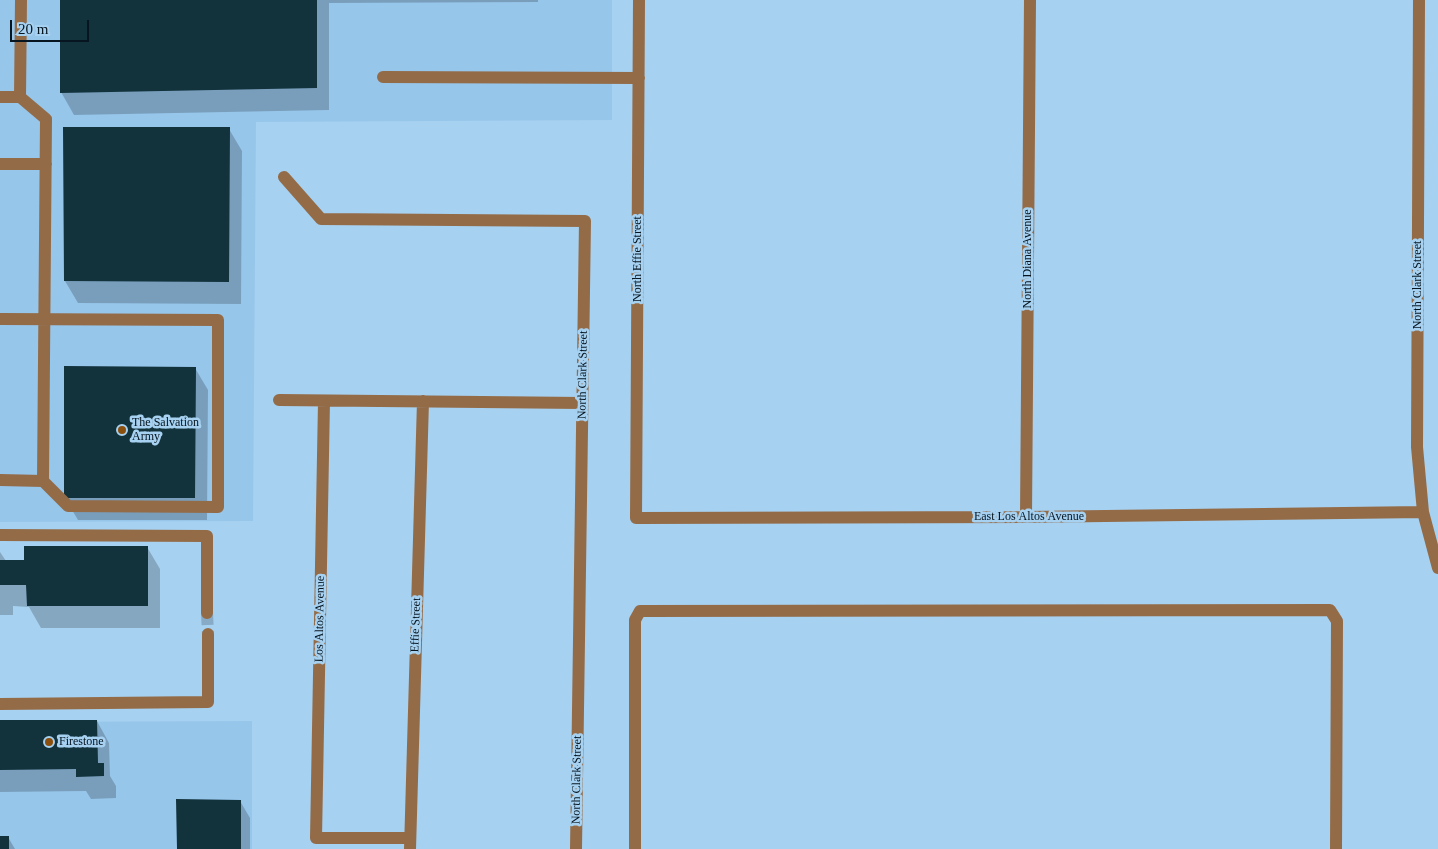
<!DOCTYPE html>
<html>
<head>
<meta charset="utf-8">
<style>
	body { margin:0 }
	#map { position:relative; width:1438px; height:849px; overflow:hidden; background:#a7d1f0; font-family:"Times New Roman",serif }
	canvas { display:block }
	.scale { position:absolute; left:10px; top:20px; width:79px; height:22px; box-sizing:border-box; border:2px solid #061520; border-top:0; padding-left:6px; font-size:15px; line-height:18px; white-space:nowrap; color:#061520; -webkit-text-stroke:4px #a7d1f0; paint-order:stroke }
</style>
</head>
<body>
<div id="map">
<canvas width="1438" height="849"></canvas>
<div class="scale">20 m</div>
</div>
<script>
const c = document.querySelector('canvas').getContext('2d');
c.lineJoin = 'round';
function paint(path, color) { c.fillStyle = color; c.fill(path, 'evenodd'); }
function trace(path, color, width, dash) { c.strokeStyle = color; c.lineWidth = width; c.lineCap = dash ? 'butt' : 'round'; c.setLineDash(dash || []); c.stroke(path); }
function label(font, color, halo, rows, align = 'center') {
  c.font = font + ' "Times New Roman",serif'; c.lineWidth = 5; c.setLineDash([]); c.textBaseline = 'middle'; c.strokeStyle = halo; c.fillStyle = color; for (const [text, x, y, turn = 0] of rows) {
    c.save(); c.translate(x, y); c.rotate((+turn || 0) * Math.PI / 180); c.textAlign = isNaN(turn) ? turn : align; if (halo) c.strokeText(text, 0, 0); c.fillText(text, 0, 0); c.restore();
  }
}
paint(new Path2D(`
	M0,0H612V120L256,122L253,521L0,522Z
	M252,721V849H0V722Z`), '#97c6eb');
paint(new Path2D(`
	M61,0H538V2L329,3V110L74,115L61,92Z
	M229,129L242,151L241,304L78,303L65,281Z
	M195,368L208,390L207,520H78L65,498Z
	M147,547L160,569V628H41L29,607L13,606V615H0V552L6,561H25Z
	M97,721L109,743L110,776L116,786V798L91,799L86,791L0,792V722Z
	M240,801L250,818V849H178Z
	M0,837H8L15,849H0Z`), '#0003');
paint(new Path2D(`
	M60,0H317V88L60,93Z
	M63,127H230L229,282L64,281Z
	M64,366L196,367L195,498H64Z
	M24,546H148V606H27L26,585H0V560H24Z
	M0,720H97L98,763H104V776L76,777V769L0,770Z
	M176,799L241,800V849H177Z
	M0,836H9V849H0Z`), '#12323c');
trace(new Path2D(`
	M207,613L208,634`), '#87abc6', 12, [12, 6]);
trace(new Path2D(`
	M639,0L636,518L1026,517L1423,512
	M1419,0L1417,447L1423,512L1438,568
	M383,77L639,78
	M0,97H20L46,119L43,481L0,480
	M20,97L21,0
	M0,164H46
	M284,177L321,219L585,221L576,849
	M0,319L218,320V507L68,506L43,481
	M279,400L582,403
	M324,401L316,838H409
	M1026,517L1030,0
	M0,535L207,536V613
	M0,704L208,702V634
	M410,849L423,401
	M635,849V620L640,611L1330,610L1337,621L1336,849`), '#946b47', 12);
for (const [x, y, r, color] of [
	[122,430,5,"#8a4f0c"],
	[49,742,5,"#8a4f0c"]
]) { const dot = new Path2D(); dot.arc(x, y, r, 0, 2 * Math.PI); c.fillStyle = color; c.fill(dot); trace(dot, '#a7d1f0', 2); }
label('12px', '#061520', '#a7d1f0', [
	["North Effie Street",638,259,-90],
	["North Diana Avenue",1028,259,-90],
	["North Clark Street",1418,285,-90],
	["North Clark Street",583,375,-89],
	["East Los Altos Avenue",1029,517],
	["Los Altos Avenue",320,619,-89],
	["Effie Street",416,625,-88],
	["North Clark Street",577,780,-89]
]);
label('12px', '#061520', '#a7d1f0', [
	["The Salvation",132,423],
	["Army",132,437],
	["Firestone",59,742]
], 'left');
</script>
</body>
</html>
